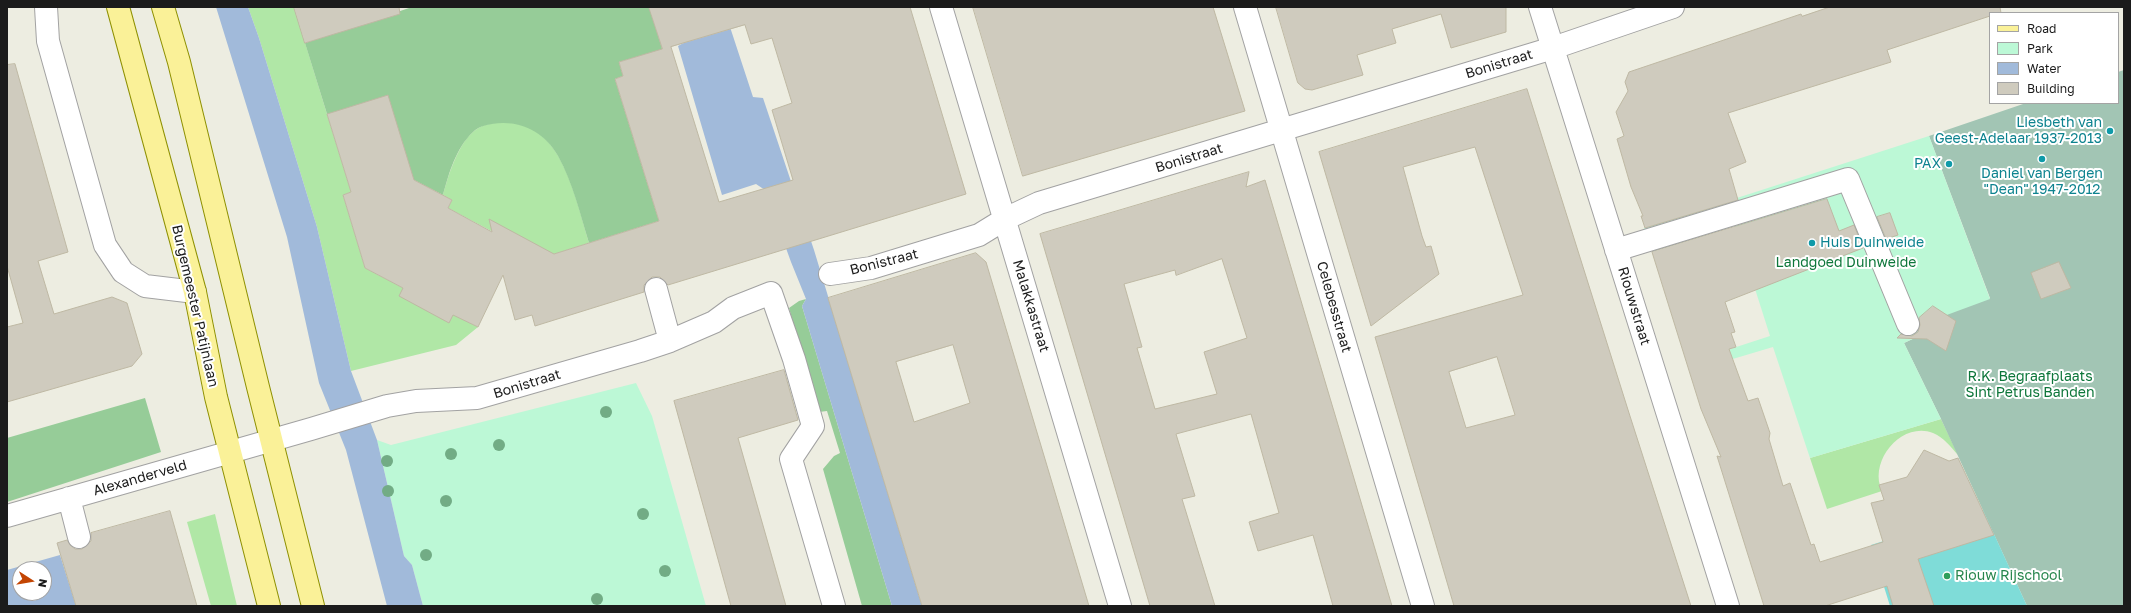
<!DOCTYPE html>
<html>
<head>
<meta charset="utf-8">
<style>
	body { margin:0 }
	#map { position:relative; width:2131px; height:613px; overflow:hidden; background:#edede1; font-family:"Golos Text",sans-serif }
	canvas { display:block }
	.frame { position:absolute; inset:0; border:8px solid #1b1b1b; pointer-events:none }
	.legend { position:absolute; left:1989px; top:12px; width:130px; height:92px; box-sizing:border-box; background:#fff; border:1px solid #a4a4a4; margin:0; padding:5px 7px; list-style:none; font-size:12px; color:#1b1b1b }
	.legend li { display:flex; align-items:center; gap:8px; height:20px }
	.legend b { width:20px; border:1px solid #a4a4a4 }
	.north { position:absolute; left:12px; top:561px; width:40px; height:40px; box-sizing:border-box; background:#fff; border:1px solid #a4a4a4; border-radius:50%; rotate:102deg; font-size:11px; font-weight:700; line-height:16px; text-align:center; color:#1b1b1b }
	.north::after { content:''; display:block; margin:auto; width:14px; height:18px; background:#c34503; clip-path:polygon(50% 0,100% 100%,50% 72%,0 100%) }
</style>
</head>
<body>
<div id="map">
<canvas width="2131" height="613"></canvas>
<div class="frame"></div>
<ul class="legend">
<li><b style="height:5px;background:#faf198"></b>Road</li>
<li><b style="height:11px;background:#bcf8d6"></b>Park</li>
<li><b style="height:11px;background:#a1bada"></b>Water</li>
<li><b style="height:11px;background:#cfcbbe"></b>Building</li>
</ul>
<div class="north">N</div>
</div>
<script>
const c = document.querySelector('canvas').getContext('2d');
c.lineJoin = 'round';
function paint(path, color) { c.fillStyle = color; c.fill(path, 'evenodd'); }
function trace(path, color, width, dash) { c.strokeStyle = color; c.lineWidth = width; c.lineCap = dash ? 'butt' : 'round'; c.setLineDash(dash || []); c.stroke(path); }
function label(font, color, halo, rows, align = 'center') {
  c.font = font + ' "Golos Text",sans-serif'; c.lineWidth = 4; c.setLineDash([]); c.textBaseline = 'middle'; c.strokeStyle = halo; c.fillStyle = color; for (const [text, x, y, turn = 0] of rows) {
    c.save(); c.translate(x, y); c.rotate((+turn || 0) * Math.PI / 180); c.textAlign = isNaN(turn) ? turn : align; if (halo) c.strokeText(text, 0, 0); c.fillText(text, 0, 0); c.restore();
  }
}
paint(new Path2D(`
	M248,7H294L351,192L343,195L365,268L478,327L456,345L351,371L317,227L259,38Z
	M504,122C517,123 530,126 541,135C568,157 579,210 589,243L542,258L448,208L452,200L443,195C448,176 458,144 474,131C482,124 494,123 504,122Z
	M1941,419L1958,455C1951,447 1943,437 1933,433C1901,421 1868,462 1882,491L1827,509L1810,458Z
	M215,514L237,606H211L187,522Z`), '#b0e7a6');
paint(new Path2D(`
	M412,7H649L663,50L619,62L623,76L615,79L659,221L589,243C580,214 573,183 558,156C545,132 519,119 492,124C485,125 478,127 473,132C456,148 449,173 443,195L414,180L327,114L305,43Z
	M806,299L802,306L892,606H862L823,469L834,456L840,453L827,411L819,412L789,308L799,301Z
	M145,398L161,452L7,502V438Z`), '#96cc98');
paint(new Path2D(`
	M2124,70V606H2027L1941,419L1904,343L1921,335L1934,308L1942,312L1990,298L1929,136L2026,103H2118V72Z`), '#a2c5b4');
paint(new Path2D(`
	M1929,136L1990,299L1944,316L1942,312L1934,308L1921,335L1904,343L1941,419L1810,458L1773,347L1726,361L1724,351L1770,336L1735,226L1652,252L1644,228Z
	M636,383L652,416L706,606H423L412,565L404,556L377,440L391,445Z`), '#bcf8d6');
paint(new Path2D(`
	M1983,510L2027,606H1890L1871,545Z`), '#7fdcd8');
paint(new Path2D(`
	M216,7H248L259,38L317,227L351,371L377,440L404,556L412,565L423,606H387L346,450L319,383L287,237Z
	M730,27L753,97L763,98L814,250L922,606H892L802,306L806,299L791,262L765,190L756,184L722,195L678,46L703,32Z
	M60,555L76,606H7V570ZM20,569H44V593H20Z`), '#a1bada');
const building = new Path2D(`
	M294,7H399L400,14L305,43Z
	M649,7H910L966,194L668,285L660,277H652L644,285V292L535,326L532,315L515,320L503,275L478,327L453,315L449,323L399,296L403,288L365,268L343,195L351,192L327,114L388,95L414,180L452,200L448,208L492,232L489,219L554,254L659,221L615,79L623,76L619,62L662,49ZM745,25L751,44L772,38L792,103L772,110L793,180L719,202L671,47Z
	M973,7H1213L1245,111L1023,176Z
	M1276,7H1506V32L1451,48L1441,14L1392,29L1396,43L1357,55L1363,75L1312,90L1305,89L1298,83Z
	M1830,7H2000L2001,13H1990V16L1887,50L1891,62L1728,113L1746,162L1729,169L1738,200L1645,228L1641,216H1643L1631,187L1617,139L1624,136L1616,112L1628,91L1625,82L1629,72L1801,14L1802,16Z
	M15,64L68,252L38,261L54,314L112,297L127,303L142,354L132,366L7,402V327L23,323L7,266V65Z
	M1527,89L1629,413L1691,606H1454L1375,337L1523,295L1475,147L1403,167L1422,236L1426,247L1431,246L1439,274L1371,326L1319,152ZM1497,357L1515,415L1466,428L1449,372Z
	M1249,172L1246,187L1265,180L1392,606H1333L1313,535L1258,551L1249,522L1279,513L1251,414L1176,434L1195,496L1182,499L1215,606H1150L1040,234ZM1222,259L1247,338L1204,352L1217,394L1155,409L1137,348L1142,347L1124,284L1175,270L1176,275Z
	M1827,199L1839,231L1854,225L1863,248L1725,302L1735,332L1731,333L1736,347L1729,349L1748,401L1758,398L1770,433L1769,439L1783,486L1790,483L1811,545L1814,544L1820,562L1883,542L1871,503L1884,500L1879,485L1907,477L1924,450L1949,461L1958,458L1994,535L1918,559L1934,606H1893L1887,586L1825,606H1764L1717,456L1721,457L1701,409L1652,252Z
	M1890,213L1898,235L1886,239L1877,217Z
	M976,253L986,262L1089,606H922L828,298ZM953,345L970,403L914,422L896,362Z
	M2059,262L2071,288L2041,299L2031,273Z
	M1933,306L1956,321L1946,351L1927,339L1897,338L1901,334L1912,336L1918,332L1920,325L1919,318Z
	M784,370L798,420L738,438L786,606H731L674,401Z
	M170,511L197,606H76L57,543L67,540L70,545L75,549H82L91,541V533Z`);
paint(building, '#cfcbbe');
trace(building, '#beb8a3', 1);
const minor = new Path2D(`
	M46,7L48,41L105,245L123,272L145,286L195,292
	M941,7L1120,606
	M1245,7L1423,606
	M1540,7L1728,606
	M1616,250L1848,179L1908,324
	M830,274L871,268L979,235L1005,219L1039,203L1553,48L1673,7
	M656,289L670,341
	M69,498L79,537
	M7,516L311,429L387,406L416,401L477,398L640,351L670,341L714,322L733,308L771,293L794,359L813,426L791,459L834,606`);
const major = new Path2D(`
	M118,7L195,292L216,397L269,606
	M163,7L179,62L258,387L313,606`);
trace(minor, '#a2a2a2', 24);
trace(major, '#8e9002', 24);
trace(minor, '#fff', 22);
trace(major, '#faf198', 22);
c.fillStyle = '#72ac85';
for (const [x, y] of [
	[606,412],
	[499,445],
	[451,454],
	[387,461],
	[388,491],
	[446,501],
	[643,514],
	[426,555],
	[665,571],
	[597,599]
]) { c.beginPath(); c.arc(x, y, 6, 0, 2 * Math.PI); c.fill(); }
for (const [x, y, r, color] of [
	[2110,131,4,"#0f9aa8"],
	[2042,159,4,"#0f9aa8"],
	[1949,164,4,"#0f9aa8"],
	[1812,243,4,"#0f9aa8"],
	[1947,576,4,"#2e9e5b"]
]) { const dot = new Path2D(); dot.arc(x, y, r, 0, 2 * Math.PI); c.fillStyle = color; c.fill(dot); trace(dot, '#fff', 1.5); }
label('14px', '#1b1b1b', '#fff', [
	["Bonistraat",1499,64,-17],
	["Bonistraat",1189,158,-17],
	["Bonistraat",884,262,-14],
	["Burgemeester Patijnlaan",195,306,77],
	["Malakkastraat",1031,306,73],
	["Riouwstraat",1634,306,73],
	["Celebesstraat",1334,307,74],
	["Bonistraat",527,384,-17],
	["Alexanderveld",140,478,-16]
]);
label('14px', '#0d838f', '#fff', [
	["Liesbeth van",2102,123],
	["Geest-Adelaar 1937-2013",2102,139],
	["PAX",1941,164],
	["Daniel van Bergen",2042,174,"center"],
	["\"Dean\" 1947-2012",2042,190,"center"],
	["Huis Duinweide",1820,243,"left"]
], 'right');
label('14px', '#0d763a', '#fff', [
	["Landgoed Duinweide",1846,263],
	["R.K. Begraafplaats",2030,377],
	["Sint Petrus Banden",2030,393]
]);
label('14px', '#27864d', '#fff', [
	["Riouw Rijschool",1955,576]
], 'left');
</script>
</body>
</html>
